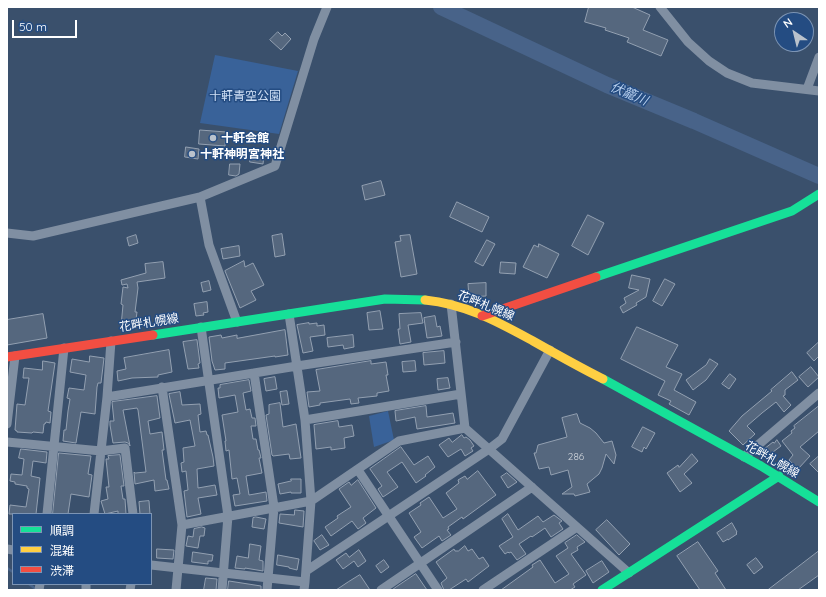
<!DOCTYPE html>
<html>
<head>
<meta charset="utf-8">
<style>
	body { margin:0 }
	#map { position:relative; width:826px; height:597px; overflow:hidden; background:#3a506c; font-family:Quicksand,"Noto Sans JP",sans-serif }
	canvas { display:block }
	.frame { position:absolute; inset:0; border:8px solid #fff; pointer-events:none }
	.legend { position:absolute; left:12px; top:513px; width:140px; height:72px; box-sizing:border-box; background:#244c82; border:1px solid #7c94b4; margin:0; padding:5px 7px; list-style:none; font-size:12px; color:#fff }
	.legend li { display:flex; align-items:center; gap:8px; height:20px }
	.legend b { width:20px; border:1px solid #7c94b4 }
	.north { position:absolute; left:774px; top:12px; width:40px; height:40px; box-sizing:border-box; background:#244c82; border:1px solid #7c94b4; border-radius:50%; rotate:325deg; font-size:11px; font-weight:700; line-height:16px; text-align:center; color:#fff }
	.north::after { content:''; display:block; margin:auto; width:14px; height:18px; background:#bac2cc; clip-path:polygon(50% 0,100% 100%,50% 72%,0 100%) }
	.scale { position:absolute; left:12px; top:20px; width:65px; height:18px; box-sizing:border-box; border:2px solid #fff; border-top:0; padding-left:5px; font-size:12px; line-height:14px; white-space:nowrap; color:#fff; -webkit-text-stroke:3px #244c82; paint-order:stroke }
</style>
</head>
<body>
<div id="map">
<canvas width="826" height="597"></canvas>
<div class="frame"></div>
<ul class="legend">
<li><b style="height:5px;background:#16e098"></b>順調</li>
<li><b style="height:5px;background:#ffcf43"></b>混雑</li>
<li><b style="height:5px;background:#f24e42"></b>渋滞</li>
</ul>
<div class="north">N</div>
<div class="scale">50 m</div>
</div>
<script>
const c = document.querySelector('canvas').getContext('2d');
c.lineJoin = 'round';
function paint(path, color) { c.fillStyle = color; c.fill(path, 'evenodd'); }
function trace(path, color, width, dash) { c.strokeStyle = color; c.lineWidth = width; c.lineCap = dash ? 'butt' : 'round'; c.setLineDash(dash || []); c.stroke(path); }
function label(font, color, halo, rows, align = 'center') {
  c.font = font + ' Quicksand,"Noto Sans JP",sans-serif'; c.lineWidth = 3; c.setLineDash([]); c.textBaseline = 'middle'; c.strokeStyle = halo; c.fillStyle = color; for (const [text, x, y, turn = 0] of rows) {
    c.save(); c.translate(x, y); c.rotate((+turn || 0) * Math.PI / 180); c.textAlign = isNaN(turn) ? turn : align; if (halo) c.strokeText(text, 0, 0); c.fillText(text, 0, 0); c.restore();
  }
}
paint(new Path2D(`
	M215,55L298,71L279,134L200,123Z
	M388,411L394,440L374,447L369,416Z`), '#396299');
trace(new Path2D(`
	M7,568L13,572
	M29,584L37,590`), '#486389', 2.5);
trace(new Path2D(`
	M441,7L607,85L694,121L819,176`), '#486389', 16);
const building = new Path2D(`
	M589,7H632L650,15L643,30L668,40L661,56L627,42L629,38L605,30L606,28L585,22Z
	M278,32L282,36L285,33L291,39L281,50L270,40Z
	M200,130L226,132L225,146L199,144Z
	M186,147L199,149L198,159L185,157Z
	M251,153L264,155L263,164L250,162Z
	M230,164H240L239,174L236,176L229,175Z
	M381,181L385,195L365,200L362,186Z
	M457,202L489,217L482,232L450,217Z
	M588,215L604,223L588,255L572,246Z
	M282,234L285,255L275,257L272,236Z
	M136,235L138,243L129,246L127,238Z
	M410,235L417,274L401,277L395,242L401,241L400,236Z
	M487,240L495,244L483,266L475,262Z
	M539,244L559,254L547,278L523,267L534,245L538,247Z
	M239,246L240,256L223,259L221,249Z
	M244,261L245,267L253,263L264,285L251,291L256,300L240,308L225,271Z
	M163,262L165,278L137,282L138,288L135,312H137L135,327L121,326L123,305L121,304L123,287L128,288L127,284L122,285L121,280L146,273L145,264Z
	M501,262L516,263L515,274L500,273Z
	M632,275L650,279L646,297L636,303L637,305L623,313L620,307L626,303L624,298L639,290L629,288Z
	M665,279L675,284L662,306L653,301Z
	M209,281L211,290L203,292L201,283Z
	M486,283V296L469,297L468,284Z
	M207,302L208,312L203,313L204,315L196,316L194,304Z
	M380,311L383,329L369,330L367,313Z
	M421,313L423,323L408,325L411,342L400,344L398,329H400L399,314Z
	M43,314L47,338L7,345V320Z
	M435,316L437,327L440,326L442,336L427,338L424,318Z
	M309,323V324L317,323V326L324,325L325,335L310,337L313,351L303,353L297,325Z
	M637,327L678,345L666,367L682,374L674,390L696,402L689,415L669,404L671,401L658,395L665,381L621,359Z
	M285,330L288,355L275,357V356L225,363V369L215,370L212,361L209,337L221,335L222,338L237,335V338Z
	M353,335L354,347L344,349L343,345L328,347L327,338Z
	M197,340L200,363L198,364L199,368L188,369L183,342Z
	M819,342V356L814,361L807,353Z
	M169,350L172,372L158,375V377L132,378L118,381L117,371L126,369L124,358Z
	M444,351L445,363L424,365L423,353Z
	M90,356L104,358L101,383H98L97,387L95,414L81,412L76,443L63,441L64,430H66L68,411L70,399L67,398L69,388L84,390L86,375L70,372L72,359L89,362Z
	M710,359L718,364L706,380L693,390L686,380L706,365Z
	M43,361L55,363L48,411L51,412L50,423L46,422L45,424H44L43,433L33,432L32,433L17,432V431L15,430L17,404L25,405L29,378H23L24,368L42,370Z
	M371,361V364L386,362L388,375H386L389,391L377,393V396L358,398L359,403L351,404L350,399L320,403V405L309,407L307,392L320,391L316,370Z
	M415,361L416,371L403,372L402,362Z
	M811,367L819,377L808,387L799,377Z
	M792,372L798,380L785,390V395L783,396L791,405L784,412L776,402L762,413L747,426L755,434L743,445L729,431L742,416L772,391L771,390Z
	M730,374L736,379L729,389L722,384Z
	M275,377L277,389L266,391L264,379Z
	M448,378L450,388L438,390L437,379Z
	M249,380L251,391L243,393L246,410L250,409L252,418H255L256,426H251L253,439H256L258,450H259L261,458H259L262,473L246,476L249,495L266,492L267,501L235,506L233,495L240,494L237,478L232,479L229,450L226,451L225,441H226L222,415L238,412L235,395L219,398L218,388H220V385Z
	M287,391L289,404L282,405L280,392Z
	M180,392L182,405L200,404L201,414L198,415L200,432L206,431L207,435H208L213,457L214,466L197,469L198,488L215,485L217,495L198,498L201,514L187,517L184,491L188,490L186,471L182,472L181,463L184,462L183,448L195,446L190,420L175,423L169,394Z
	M157,396L160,418L148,421L150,434L162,432L164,450H162L166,480H167L169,489L155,491L154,480L135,484L134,472L135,473L146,472L138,410L137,408L123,410L130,446L128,443L125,442L113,443L110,425V421H114L112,402Z
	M280,403L283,427L296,424L301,458L290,459L289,454L273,456L272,455L266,415L269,414V405Z
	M426,406L427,417L453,413L455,423L417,429L415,417L396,421L395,411Z
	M819,406V431L800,447L810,456L798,469L789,460L793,455L782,441L792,433L791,431L795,428L794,426Z
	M577,414L580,423L590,428L596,433L604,443L612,441L616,455L614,464L606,454L602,468L599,474L587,484L590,492L575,496L574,494H562L572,487L568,470L551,475L549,467L539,469L534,453H536L538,445L567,437L562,418Z
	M338,421L339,427L352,425L354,436L344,438L345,448L331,450V447L316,449L314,425Z
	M643,427L655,433L646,449L644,447L642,452L632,447Z
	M462,435L464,438L466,437L470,440L474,446L471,448L473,451L465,456L461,449L448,457L439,445L449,438L452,442Z
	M777,440L781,446L769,455L764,449L773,442L774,443Z
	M401,447L414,465L428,456L435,467L425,475L426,476L416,483L402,462L387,472L398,487L383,497L378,489L382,486L370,469Z
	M21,449L47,452L46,463L33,461L31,476L40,478L36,514H9L10,505L26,507L29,489L27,488V486L15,484V482L10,481L11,474L22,475L24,459L19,458Z
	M59,453L91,456L88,474L92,475L89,497L71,494L68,514H53Z
	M692,454L698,461L684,474L692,483L680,492L667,473L678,465L679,467Z
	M120,455L124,486H121L123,499H125L126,514H118V511L105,514L101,501L108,499L106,487H109L106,459H109L108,456Z
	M819,456V473L810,464Z
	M478,471L496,495L463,519L462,517L448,527L449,529L447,530L451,535L442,541L439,536L422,548L414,537L421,532L409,513L421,505L420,503L429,497L443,518L457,509L446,493L459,483L458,480L465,476L467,479Z
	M507,473L517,482L508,488L501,477Z
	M291,479H301V493H291V492L280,494L278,484L291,481Z
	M358,480L376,508L363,518L366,523L358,529L352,521L331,536L325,527L338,518L337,516L351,507L339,489L349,482L351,485Z
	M149,501L150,514H140L139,502Z
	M295,510L304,511L303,527L279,523L280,514L294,515Z
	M508,514L518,530L538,516L543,522L554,515L562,521L559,523L563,529L551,537L545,528L532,537L531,536L519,544L526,554L517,560L511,552L509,553L508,552L505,554L499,546L513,537L502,519Z
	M256,517L266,519L264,529L252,527L253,518Z
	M607,520L630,544L619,555L596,530Z
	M732,523L737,532L736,533L737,534L728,540V539L723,542L717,533Z
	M202,527L205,528L204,536H200L198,548L186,546L188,536L193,537L194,529Z
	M322,535L329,545L320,550L314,541Z
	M577,535L585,542L577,547L578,550L571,554L586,575L573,584L575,587L570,590H501L533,567L532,565L540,560L555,583L569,574L556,556L568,548L565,543Z
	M698,542L718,571L715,573L726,590H700L677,556Z
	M250,544L261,546L259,560L263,561V571L245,568V569L235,568L237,556L248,558Z
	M465,546L468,551L472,549L479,559L483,557L489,566L468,582L466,579L449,590H444L441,583L447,578L436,562L454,549L455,551H458Z
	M157,549L174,550L173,559L157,558Z
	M359,550L366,561L358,567L354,561L343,569L336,560L346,553L349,557Z
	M819,551V575L798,590H768Z
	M193,552L213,555L212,561H208V564L192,562Z
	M278,555L299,559L297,570L289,568V567L277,565Z
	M756,558L763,567L754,574L747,565Z
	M384,560L389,567L381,573L376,566Z
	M602,561L609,572L593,583L586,571Z
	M416,574L427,590H392L396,587Z
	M360,575L370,590H336L348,582Z
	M206,578L217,579L216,590H204Z
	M229,581L261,586V590H228Z`);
paint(building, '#55677e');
trace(building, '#93a0b1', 1);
trace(new Path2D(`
	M660,7L688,42L709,61L727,73L752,83L819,91
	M807,89L819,57
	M7,233L33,236L200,197
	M451,304L465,428L629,573
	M289,314L305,420L311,501L305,582L304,590
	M237,322L209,245L200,197L275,166L314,39L327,7
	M201,327L228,516L222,590
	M254,373L274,507L267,590
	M162,387L182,525L176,590
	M107,397L297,366L456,342
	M305,420L461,394
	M7,424L15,356
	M7,442L101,451L125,448L133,514
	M744,457L819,393
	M358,470L438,590
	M47,514L64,348
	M94,514L107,397L111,341
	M182,525L311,501L399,441L465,428
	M7,549L13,550
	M151,565L305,582
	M306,571L489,449L502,439L550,350
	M39,590L40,584
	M86,590V584
	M130,590L131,584
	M381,590L532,487
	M483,590L577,527`), '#808fa2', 9);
trace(new Path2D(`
	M596,277L792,211L819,194
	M153,335L385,299L425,300
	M603,379L761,466L819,502
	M602,590L779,476`), '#16e098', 9);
trace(new Path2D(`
	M425,300C466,304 498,322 533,341C556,354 579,367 603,379`), '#ffcf43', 9);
trace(new Path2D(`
	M482,316L596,277
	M7,357L153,335`), '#f24e42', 9);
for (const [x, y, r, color] of [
	[213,138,4,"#bac2cc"],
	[192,154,4,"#bac2cc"]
]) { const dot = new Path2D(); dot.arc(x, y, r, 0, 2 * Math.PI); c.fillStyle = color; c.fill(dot); trace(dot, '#244c82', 1.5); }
label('10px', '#d4d9df', null, [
	["286",576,457]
]);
label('12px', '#d0e0f6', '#244c82', [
	["十軒青空公園",245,96]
]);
label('bold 12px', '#fff', '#244c82', [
	["十軒会館",221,138],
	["十軒神明宮神社",200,154]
], 'left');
label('12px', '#fff', '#244c82', [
	["花畔札幌線",486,306,22],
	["花畔札幌線",149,323,-9],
	["花畔札幌線",772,460,30]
]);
label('italic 13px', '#b8d0ef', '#244c82', [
	["伏籠川",629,94,23]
]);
</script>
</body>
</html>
